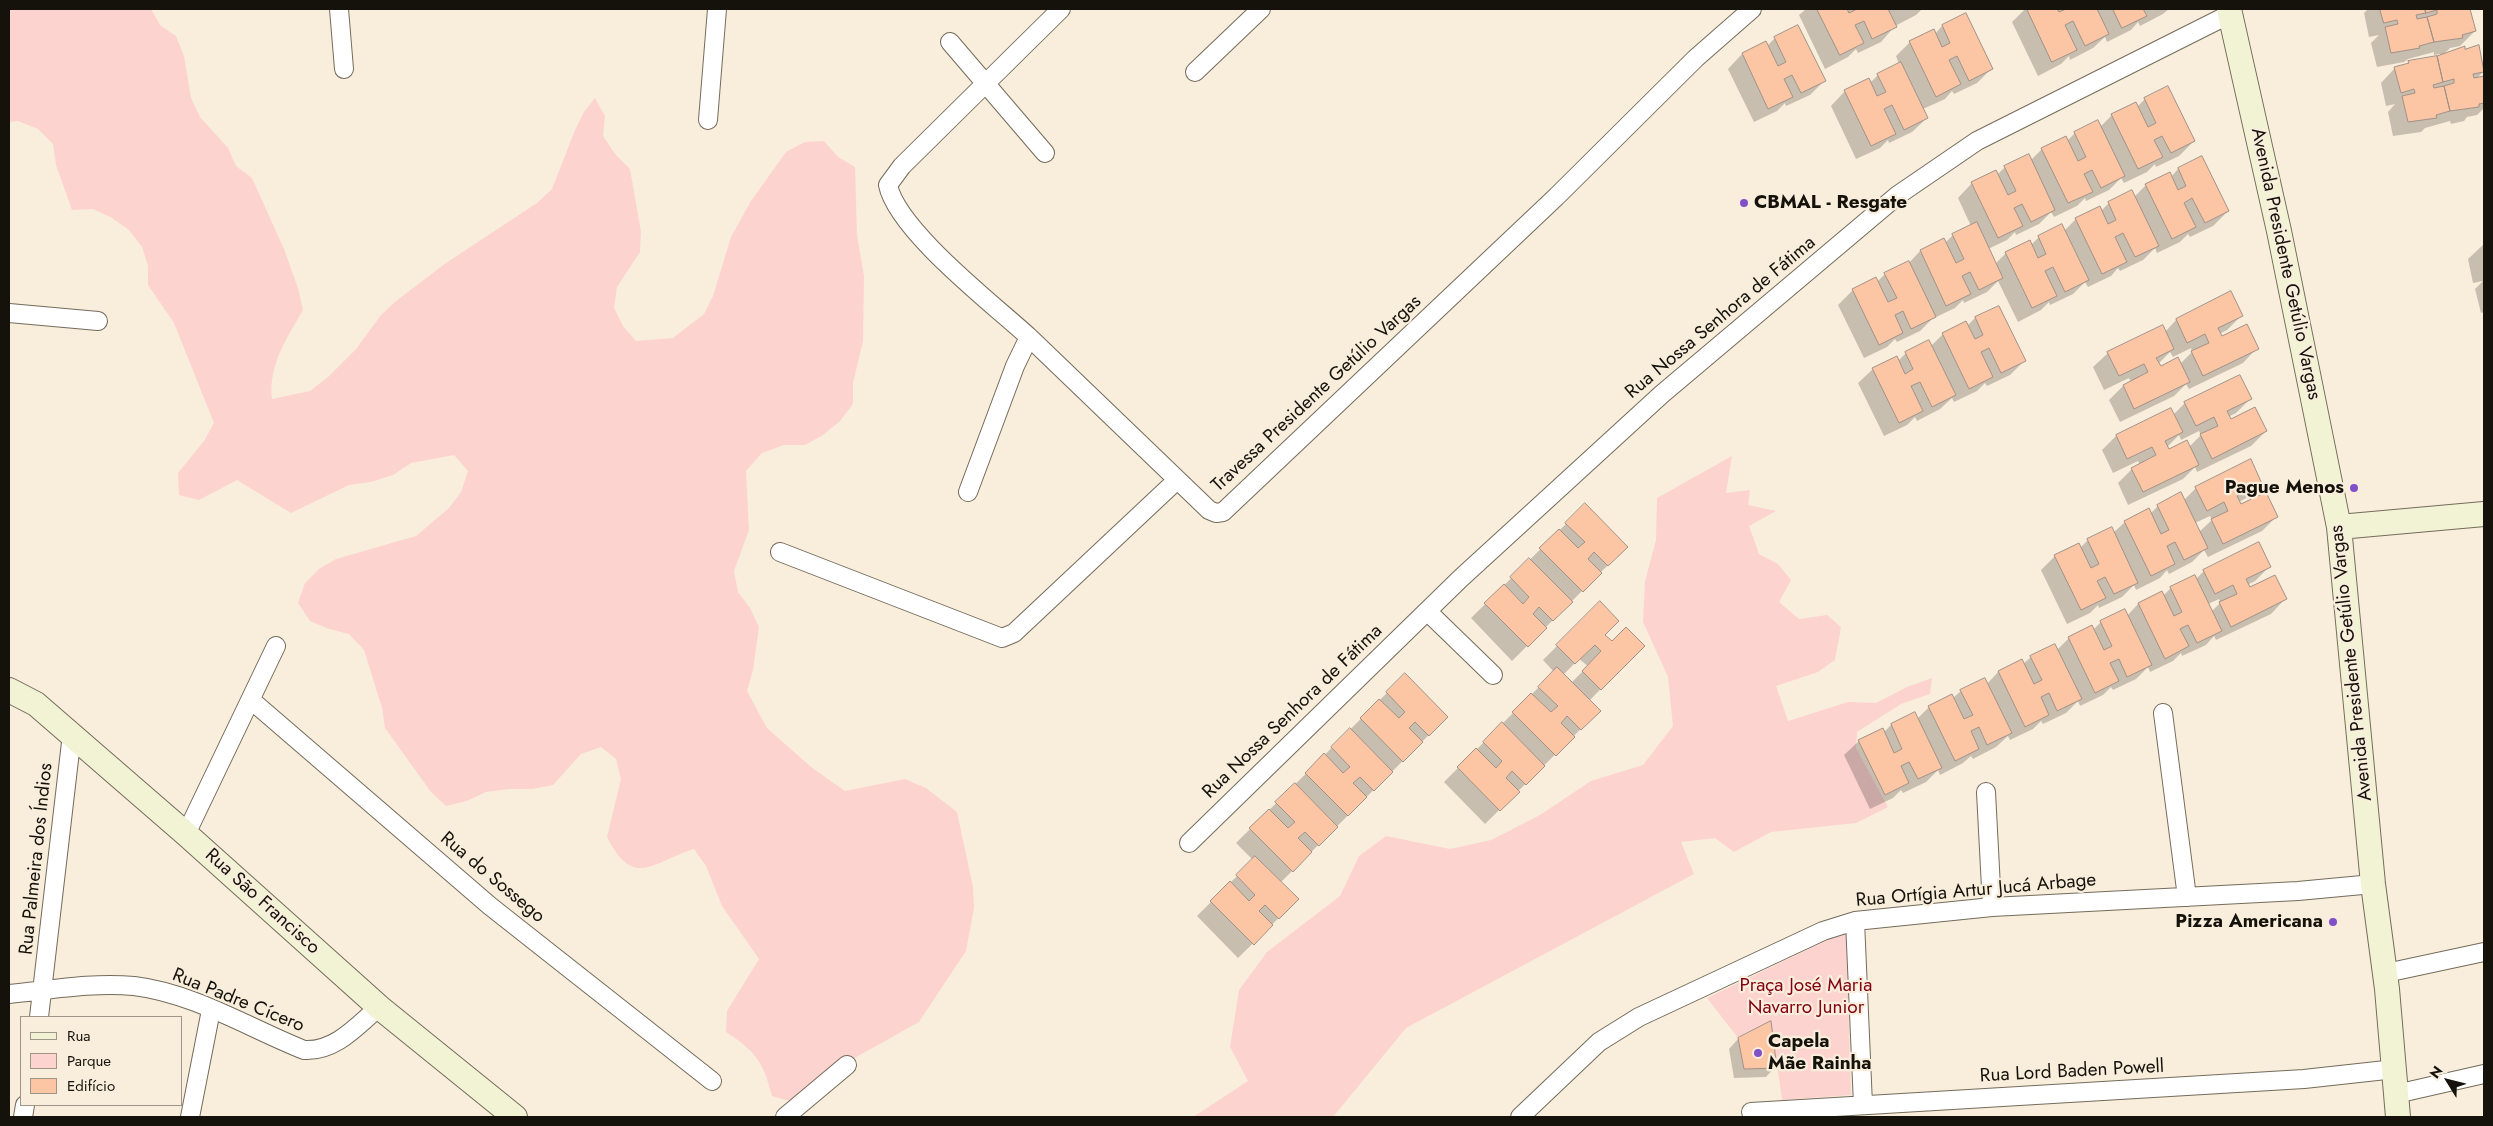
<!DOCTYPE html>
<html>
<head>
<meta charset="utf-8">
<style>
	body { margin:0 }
	#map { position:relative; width:2493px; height:1126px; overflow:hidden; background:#f9eedc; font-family:Jost,sans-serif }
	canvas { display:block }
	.frame { position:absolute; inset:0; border:10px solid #15120c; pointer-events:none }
	.legend { position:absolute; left:20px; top:1016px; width:162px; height:90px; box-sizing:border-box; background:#f9eedc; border:1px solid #9e9689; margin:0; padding:6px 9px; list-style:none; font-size:15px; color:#15120c }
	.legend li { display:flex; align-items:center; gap:10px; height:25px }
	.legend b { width:25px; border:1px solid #9e9689 }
	.north { position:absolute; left:2423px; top:1056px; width:50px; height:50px; -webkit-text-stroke:4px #f9eedc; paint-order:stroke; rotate:306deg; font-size:14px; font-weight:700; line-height:20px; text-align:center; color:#15120c }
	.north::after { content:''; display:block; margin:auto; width:18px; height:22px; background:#15120c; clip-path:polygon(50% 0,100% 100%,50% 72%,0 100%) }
</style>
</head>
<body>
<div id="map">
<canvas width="2493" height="1126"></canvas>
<div class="frame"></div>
<ul class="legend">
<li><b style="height:6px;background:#f2f3d5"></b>Rua</li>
<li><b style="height:14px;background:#fdd3cf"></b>Parque</li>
<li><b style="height:14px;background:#fcc6a5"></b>Edifício</li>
</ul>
<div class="north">N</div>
</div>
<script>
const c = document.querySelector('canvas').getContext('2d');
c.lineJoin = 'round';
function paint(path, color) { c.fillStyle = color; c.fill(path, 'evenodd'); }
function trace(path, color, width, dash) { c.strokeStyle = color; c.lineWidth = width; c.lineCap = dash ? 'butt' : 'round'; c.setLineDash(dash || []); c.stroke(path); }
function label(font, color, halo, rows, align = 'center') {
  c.font = font + ' Jost,sans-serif'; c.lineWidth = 4.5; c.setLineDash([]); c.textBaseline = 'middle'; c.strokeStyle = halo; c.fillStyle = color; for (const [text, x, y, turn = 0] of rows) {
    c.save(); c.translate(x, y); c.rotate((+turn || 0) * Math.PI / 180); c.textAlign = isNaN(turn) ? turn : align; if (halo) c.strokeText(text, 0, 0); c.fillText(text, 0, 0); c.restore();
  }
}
paint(new Path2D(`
	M9,9H151L160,25L176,36L184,56L191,98L200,117L228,148L236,166L252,178L284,249L298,288L303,310C287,338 268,365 272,399L310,391L328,377L356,349L381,315L396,301L446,263L537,203L552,189L575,130L584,112L595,98L605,116L603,136L615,154L630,169L641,232L640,252L617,287L614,308L623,326L636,341L673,338L704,314L713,296L731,237L751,201L786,152L805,142L824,141L838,157L855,167L857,235L864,276L863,341L853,383V404L840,421L823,435L805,445H784L762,453L746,471L749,530L734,571L738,592L750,608L759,627L753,670L747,691L767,728L811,767L845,791L905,779L926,788L957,812L973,887L974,908L966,951L919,1022L826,1074L793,1102L772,1096C763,1061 756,1052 726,1032L727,1011L759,959L722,906L706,866L694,849C652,862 634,890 607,837L621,779L616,759L601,747L581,754L553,785L532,789H509L486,792L467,801L446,806L431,792L385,728L382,708L364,650L349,634L329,629L310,621L298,603L305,583L319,569L336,559L416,536L449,508L461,492L468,471L454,455L411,463L393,475L371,482L349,485L291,513L237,480L199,500L179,495L178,473L204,441L214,423L174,323L148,285V266L142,247L129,230L112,218L93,209L72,210L56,165L53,144L38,129L18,121L9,122Z
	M1732,456L1726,493L1750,490L1748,505L1776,511L1749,526L1759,554L1778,564L1791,580L1779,602L1799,619L1827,615L1841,627L1835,660L1818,672L1776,686L1788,721L1848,702L1876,703L1907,687L1932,678L1930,694L1901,704L1857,732L1856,748L1888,807L1856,823L1771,832L1734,852L1715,838L1681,842L1694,874L1406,1028L1333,1117H1193L1248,1081L1230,1047L1239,990L1267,952L1340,896L1359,856L1386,836L1450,849L1491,840L1540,815L1591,781L1643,765L1673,726L1668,677L1643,622L1645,581L1656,540L1657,498Z
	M1846,931L1851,1095L1782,1100L1771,1021L1738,1038L1707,998Z`), '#fdd3cf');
paint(new Path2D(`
	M1806,9H1922L1916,15L1895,26L1881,42L1858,53L1856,49L1848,57L1825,69L1799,15Z
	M2025,9H2169L2163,14L2140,26L2138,22L2131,30L2107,42L2105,37L2093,48L2070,60L2069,56L2061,64L2038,76L2012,22Z
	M2368,9H2469L2475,31L2460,46L2450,48L2444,54L2479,47L2484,71L2476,79L2484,77V108L2477,115L2467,117L2464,121L2451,124L2450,121L2425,128L2421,132L2393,136L2388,112L2395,104L2386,106L2381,83L2395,68L2405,66L2409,62L2440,56V54L2434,55V52L2408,59L2404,62L2377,67L2371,43L2379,35L2369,37L2364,13Z
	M1942,26L1992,68L1977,83L1954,94L1952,91L1945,99L1923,109L1927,118L1912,132L1889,143L1888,140L1880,148L1856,159L1831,106L1845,91L1870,83L1878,75L1899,64L1896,56L1910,42L1935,34Z
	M1775,38L1824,81L1810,95L1786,106L1785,103L1777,111L1754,122L1728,69L1742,54L1765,43L1767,46Z
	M2145,99L2194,141L2179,156L2156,167L2155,164L2147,172L2124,183L2121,178L2109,190L2086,201L2085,198L2077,206L2054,217L2051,212L2039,224L2016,235L2015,232L2007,240L1988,249L1995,264L2006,253L2031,245L2039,237L2064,231L2076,219L2101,211L2109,203L2134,197L2146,185L2171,177L2178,169L2202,158L2228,211L2213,226L2190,237L2188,234L2180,242L2157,253L2155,248L2143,260L2120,271L2118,268L2111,276L2088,287L2085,282L2073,294L2050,305L2049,302L2041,310L2018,322L1998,281L1987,292L1964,303L1963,300L1955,308L1932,319L1920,331L1897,342L1895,339L1887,347L1864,358L1838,305L1853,290L1876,279L1877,282L1885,274L1909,263L1920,251L1944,240L1945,243L1953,235L1971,226L1958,198L1972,183L1997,175L2005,167L2030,161L2042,149L2067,141L2075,133L2100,127L2112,115L2137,107Z
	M2484,244V312L2481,313L2475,289L2483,281L2473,283L2468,259Z
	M1998,307L2024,361L2010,375L1987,386L1985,383L1977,391L1954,402L1952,398L1940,409L1917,421L1915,417L1907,425L1884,436L1858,383L1873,369L1898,361L1906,353L1931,346L1943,334L1966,323L1967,326L1975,318Z
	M2241,316L2227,330L2219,334L2221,338L2257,348L2243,363L2189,389L2186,384L2174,396L2120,422L2109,400L2123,386L2131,382L2129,378L2104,390L2093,367L2108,353L2165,332L2176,320ZM2191,348L2192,352L2180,364L2160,368L2158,364L2170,352L2173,357Z
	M2250,399L2236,413L2228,417L2230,421L2266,431L2251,446L2197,472L2195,467L2183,479L2128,505L2118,483L2132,469L2140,465L2138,461L2113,473L2102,450L2116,436L2170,409L2173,415L2185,403ZM2199,431L2201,435L2189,447L2169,451L2167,447L2179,435L2181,440Z
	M2261,484L2246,498L2239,502L2241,506L2277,516L2262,531L2208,557L2204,550L2192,562L2169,574L2167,570L2160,578L2136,590L2134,585L2122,597L2099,608L2098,605L2090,613L2067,624L2041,570L2055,556L2080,548L2088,540L2113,533L2125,522L2150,514L2158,506L2184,500L2196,488ZM2210,516L2212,520L2199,532L2195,523Z
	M1585,505L1626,547L1512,661L1471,618Z
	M2269,567L2255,581L2247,585L2249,589L2285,599L2271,614L2216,640L2214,636L2206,645L2182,656L2181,653L2173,661L2150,672L2148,667L2136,679L2113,690L2111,687L2103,695L2080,706L2078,701L2066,713L2043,724L2041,721L2033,729L2010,740L2008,736L1996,747L1973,759L1971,756L1963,763L1940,775L1938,770L1926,782L1903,793L1901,790L1893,798L1870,809L1844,755L1859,741L1883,733L1891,725L1914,714L1917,719L1929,707L1953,698L1961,691L1987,684L1998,672L2022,661L2023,664L2031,657L2057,650L2069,638L2092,627L2093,630L2101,622L2127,616L2138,604L2162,593L2163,596L2171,588L2196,579L2204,571ZM2219,599L2220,603L2211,612L2208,604Z
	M1600,603L1603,635L1611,643L1643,646L1589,701L1599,711L1485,824L1444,782L1554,672L1543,660ZM1579,659L1588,666L1571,683L1563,675Z
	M1405,675L1447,717L1280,883L1297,900L1238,958L1197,916L1253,860L1236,843Z
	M1738,1039L1775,1067L1766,1077L1734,1078L1729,1049Z`), '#0003');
const building = new Path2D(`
	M1817,9H1847L1849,13L1857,9H1888L1897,27L1872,39L1864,21L1855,25L1864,43L1840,55Z
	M2027,9H2057L2059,12L2066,9H2097L2109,34L2085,46L2073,21L2065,25L2077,50L2052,62Z
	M2113,9H2143L2147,16L2122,28Z
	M2380,9H2425L2426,13L2416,15L2417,19L2427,17L2434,42L2419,46L2420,48L2391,53L2385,27L2398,24L2397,20L2384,23Z
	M2425,9H2470L2476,31L2462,35L2463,38L2434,42L2427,17L2437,14V10L2426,13Z
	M1966,13L1993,69L1969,81L1957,56L1949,60L1961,84L1936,97L1909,41L1934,29L1942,47L1950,43L1942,25Z
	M1798,25L1826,81L1801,93L1792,75L1784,79L1793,97L1768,109L1742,53L1766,41L1778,66L1786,62L1774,37Z
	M2479,45L2484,72L2473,74L2474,78L2484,76V103L2479,104V107L2450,111L2444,86L2454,83V79L2443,82L2437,56L2465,46V49Z
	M2437,56L2443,82L2433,85L2434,88L2444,86L2450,111L2436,115L2437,118L2408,122L2402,96L2415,93L2414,89L2401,93L2394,67L2409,63L2408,61Z
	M1901,62L1928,118L1904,130L1892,105L1884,109L1896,134L1871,146L1844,90L1869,78L1877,96L1886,92L1877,74Z
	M2168,86L2195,141L2171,153L2162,136L2154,140L2163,157L2138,169L2111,114L2136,102L2148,127L2156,123L2144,98Z
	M2098,120L2125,176L2101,188L2092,170L2084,174L2093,192L2068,203L2041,148L2066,136L2078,161L2086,157L2074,132Z
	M2029,154L2055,210L2031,222L2022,204L2014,208L2023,226L1998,238L1971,182L1996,170L2008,195L2016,191L2004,166Z
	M2202,156L2229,211L2205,223L2192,198L2184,203L2196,227L2172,239L2145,184L2170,172L2178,190L2186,186L2178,168Z
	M2132,190L2159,246L2135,257L2123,233L2115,237L2127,262L2102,274L2075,218L2100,206L2108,224L2116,220L2108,202Z
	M1977,222L2003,278L1979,290L1970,272L1962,276L1971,294L1946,306L1920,250L1944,238L1956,263L1964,259L1952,234Z
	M2062,224L2089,280L2065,292L2053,267L2045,271L2057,296L2032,308L2005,252L2030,240L2038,258L2046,254L2038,236Z
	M1909,261L1936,317L1911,329L1903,311L1895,315L1903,333L1879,345L1852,289L1876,277L1888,302L1897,298L1884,273Z
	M2231,291L2243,316L2218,328L2222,336L2247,324L2259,349L2203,376L2191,351L2209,343L2205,334L2187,343L2176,319Z
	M1999,306L2026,361L2001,373L1989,348L1981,352L1993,377L1969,389L1942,333L1966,321L1975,339L1983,335L1975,317Z
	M2163,325L2174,349L2156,358L2161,366L2178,357L2190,382L2134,409L2123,385L2148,372L2144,364L2119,376L2107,352Z
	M1929,340L1956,395L1932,407L1920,382L1911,386L1923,411L1899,423L1872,368L1897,356L1905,374L1913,369L1905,352Z
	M2240,375L2252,399L2227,411L2231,419L2255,407L2267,431L2212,459L2200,434L2218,426L2214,417L2196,426L2184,402Z
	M2171,408L2183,432L2165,441L2169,449L2187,440L2199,465L2143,492L2131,468L2156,455L2152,447L2127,459L2116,435Z
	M2251,459L2262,484L2237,496L2241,504L2266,492L2278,517L2223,544L2211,519L2228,511L2224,502L2207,511L2195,487Z
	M2181,492L2208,548L2184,560L2175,542L2167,546L2175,564L2151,576L2124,521L2149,508L2161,534L2169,530L2157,505Z
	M1585,503L1628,547L1608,566L1594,552L1588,559L1602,573L1583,592L1539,548L1559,529L1578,548L1585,542L1565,523Z
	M2112,527L2138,583L2114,594L2105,577L2097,581L2106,598L2081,610L2054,555L2079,543L2091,568L2099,564L2087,539Z
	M2259,542L2271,567L2246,579L2250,587L2275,575L2287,599L2231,627L2219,602L2237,594L2233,585L2215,594L2203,570Z
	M1529,558L1573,602L1553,621L1539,607L1533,614L1547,628L1528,647L1484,603L1504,584L1523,604L1529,597L1510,577Z
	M2195,575L2222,631L2197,643L2188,625L2180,629L2189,646L2165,659L2138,603L2162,591L2174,616L2182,612L2170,587Z
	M1600,601L1619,621L1605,635L1612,641L1626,627L1645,646L1601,690L1582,671L1601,651L1595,645L1575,664L1556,645Z
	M2125,609L2152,665L2127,677L2119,659L2110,663L2119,681L2095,693L2068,637L2092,625L2104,650L2112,646L2100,621Z
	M2055,644L2082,699L2057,711L2049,693L2041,697L2049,715L2025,727L1998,671L2022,659L2034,684L2042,680L2030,656Z
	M1557,667L1601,711L1581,730L1567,716L1561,723L1575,737L1556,756L1512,712L1531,693L1551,712L1558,706L1538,687Z
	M1405,673L1448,717L1429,736L1415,722L1409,728L1423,742L1403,762L1360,718L1379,699L1399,718L1405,712L1386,692Z
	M1985,678L2012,733L1987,745L1979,727L1971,731L1979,749L1955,761L1928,706L1952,694L1964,719L1973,715L1960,690Z
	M1915,712L1942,768L1918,779L1909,762L1901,766L1909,783L1885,795L1858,740L1883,728L1894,753L1902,749L1891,724Z
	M1502,722L1545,766L1526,785L1512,771L1506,778L1520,792L1500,811L1457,767L1476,748L1496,768L1502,761L1483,742Z
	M1350,728L1393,772L1374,791L1360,777L1353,783L1367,797L1348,816L1305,773L1324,753L1343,773L1350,767L1331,747Z
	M1295,783L1338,827L1319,846L1305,832L1298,838L1312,852L1293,872L1249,828L1269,809L1288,828L1295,822L1275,802Z
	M1255,856L1299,899L1279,919L1265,905L1259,911L1273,925L1254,945L1210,901L1230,881L1249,901L1255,895L1236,875Z
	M1771,1021L1777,1068L1744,1069L1738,1038Z`);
paint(building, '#fcc6a5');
trace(building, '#a29086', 1);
const street = new Path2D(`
	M339,9L344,69
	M950,42L1045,153
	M1195,72L1261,9
	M708,120L717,9
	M9,313L98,321
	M1029,337C993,304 897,230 888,185L902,166L1061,9
	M968,492L1015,366L1029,337L1209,510L1216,513L1223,512L1556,197L1696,58L1752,9
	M780,552L1002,638L1014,633L1177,480
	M1427,611L1493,675
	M251,700L490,906L712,1081
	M2163,713L2187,897
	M1986,792L1992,907
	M186,834L276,646
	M1189,843L1461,578L1662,394L1898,195L1977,141L2230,14
	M1855,921L1863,1105
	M2386,973L2484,952
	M9,994C50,990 92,982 134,986C193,993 249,1028 304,1050C335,1052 357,1026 379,1007
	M39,1017L72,734
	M2396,1094L2484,1074
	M1751,1112L2304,1079L2395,1069
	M23,1117L25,1105
	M190,1117L211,1010
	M785,1117L847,1065
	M1520,1117L1599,1042L1639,1017L1823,931L1855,921L1992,907L2298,891L2373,884`);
const secondary = new Path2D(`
	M2229,9L2279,231L2339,527L2373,884L2387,989L2398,1117
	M2339,527L2484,514
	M9,690L36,704L186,834L379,1007L515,1117`);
trace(street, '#746b5b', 20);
trace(secondary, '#746b5b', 26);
trace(street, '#fff', 18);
trace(secondary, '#f2f3d5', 24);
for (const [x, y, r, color] of [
	[1744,203,5,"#814fc8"],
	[2354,488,5,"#814fc8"],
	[2333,922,5,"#814fc8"],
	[1758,1053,5,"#814fc8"]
]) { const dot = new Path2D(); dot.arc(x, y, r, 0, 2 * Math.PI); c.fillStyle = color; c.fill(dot); trace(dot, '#f9eedc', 2); }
label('bold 19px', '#15120c', '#f9eedc', [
	["CBMAL - Resgate",1754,203],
	["Pague Menos",2344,488,"right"],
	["Pizza Americana",2323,922,"right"],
	["Capela",1768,1042],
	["Mãe Rainha",1768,1064]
], 'left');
label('19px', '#15120c', '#f9eedc', [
	["Avenida Presidente Getúlio Vargas",2285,264,78],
	["Rua Nossa Senhora de Fátima",1721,318,-40],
	["Travessa Presidente Getúlio Vargas",1317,394,-43],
	["Avenida Presidente Getúlio Vargas",2352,663,-96],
	["Rua Nossa Senhora de Fátima",1293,712,-44],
	["Rua Palmeira dos Índios",37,859,-84],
	["Rua do Sossego",492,878,40],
	["Rua Ortígia Artur Jucá Arbage",1976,891,-5],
	["Rua São Francisco",262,902,42],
	["Rua Padre Cícero",238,1001,22],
	["Rua Lord Baden Powell",2072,1072,-3]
]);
label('19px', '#820011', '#f9eedc', [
	["Praça José Maria",1806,986],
	["Navarro Junior",1806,1008]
]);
</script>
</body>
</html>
